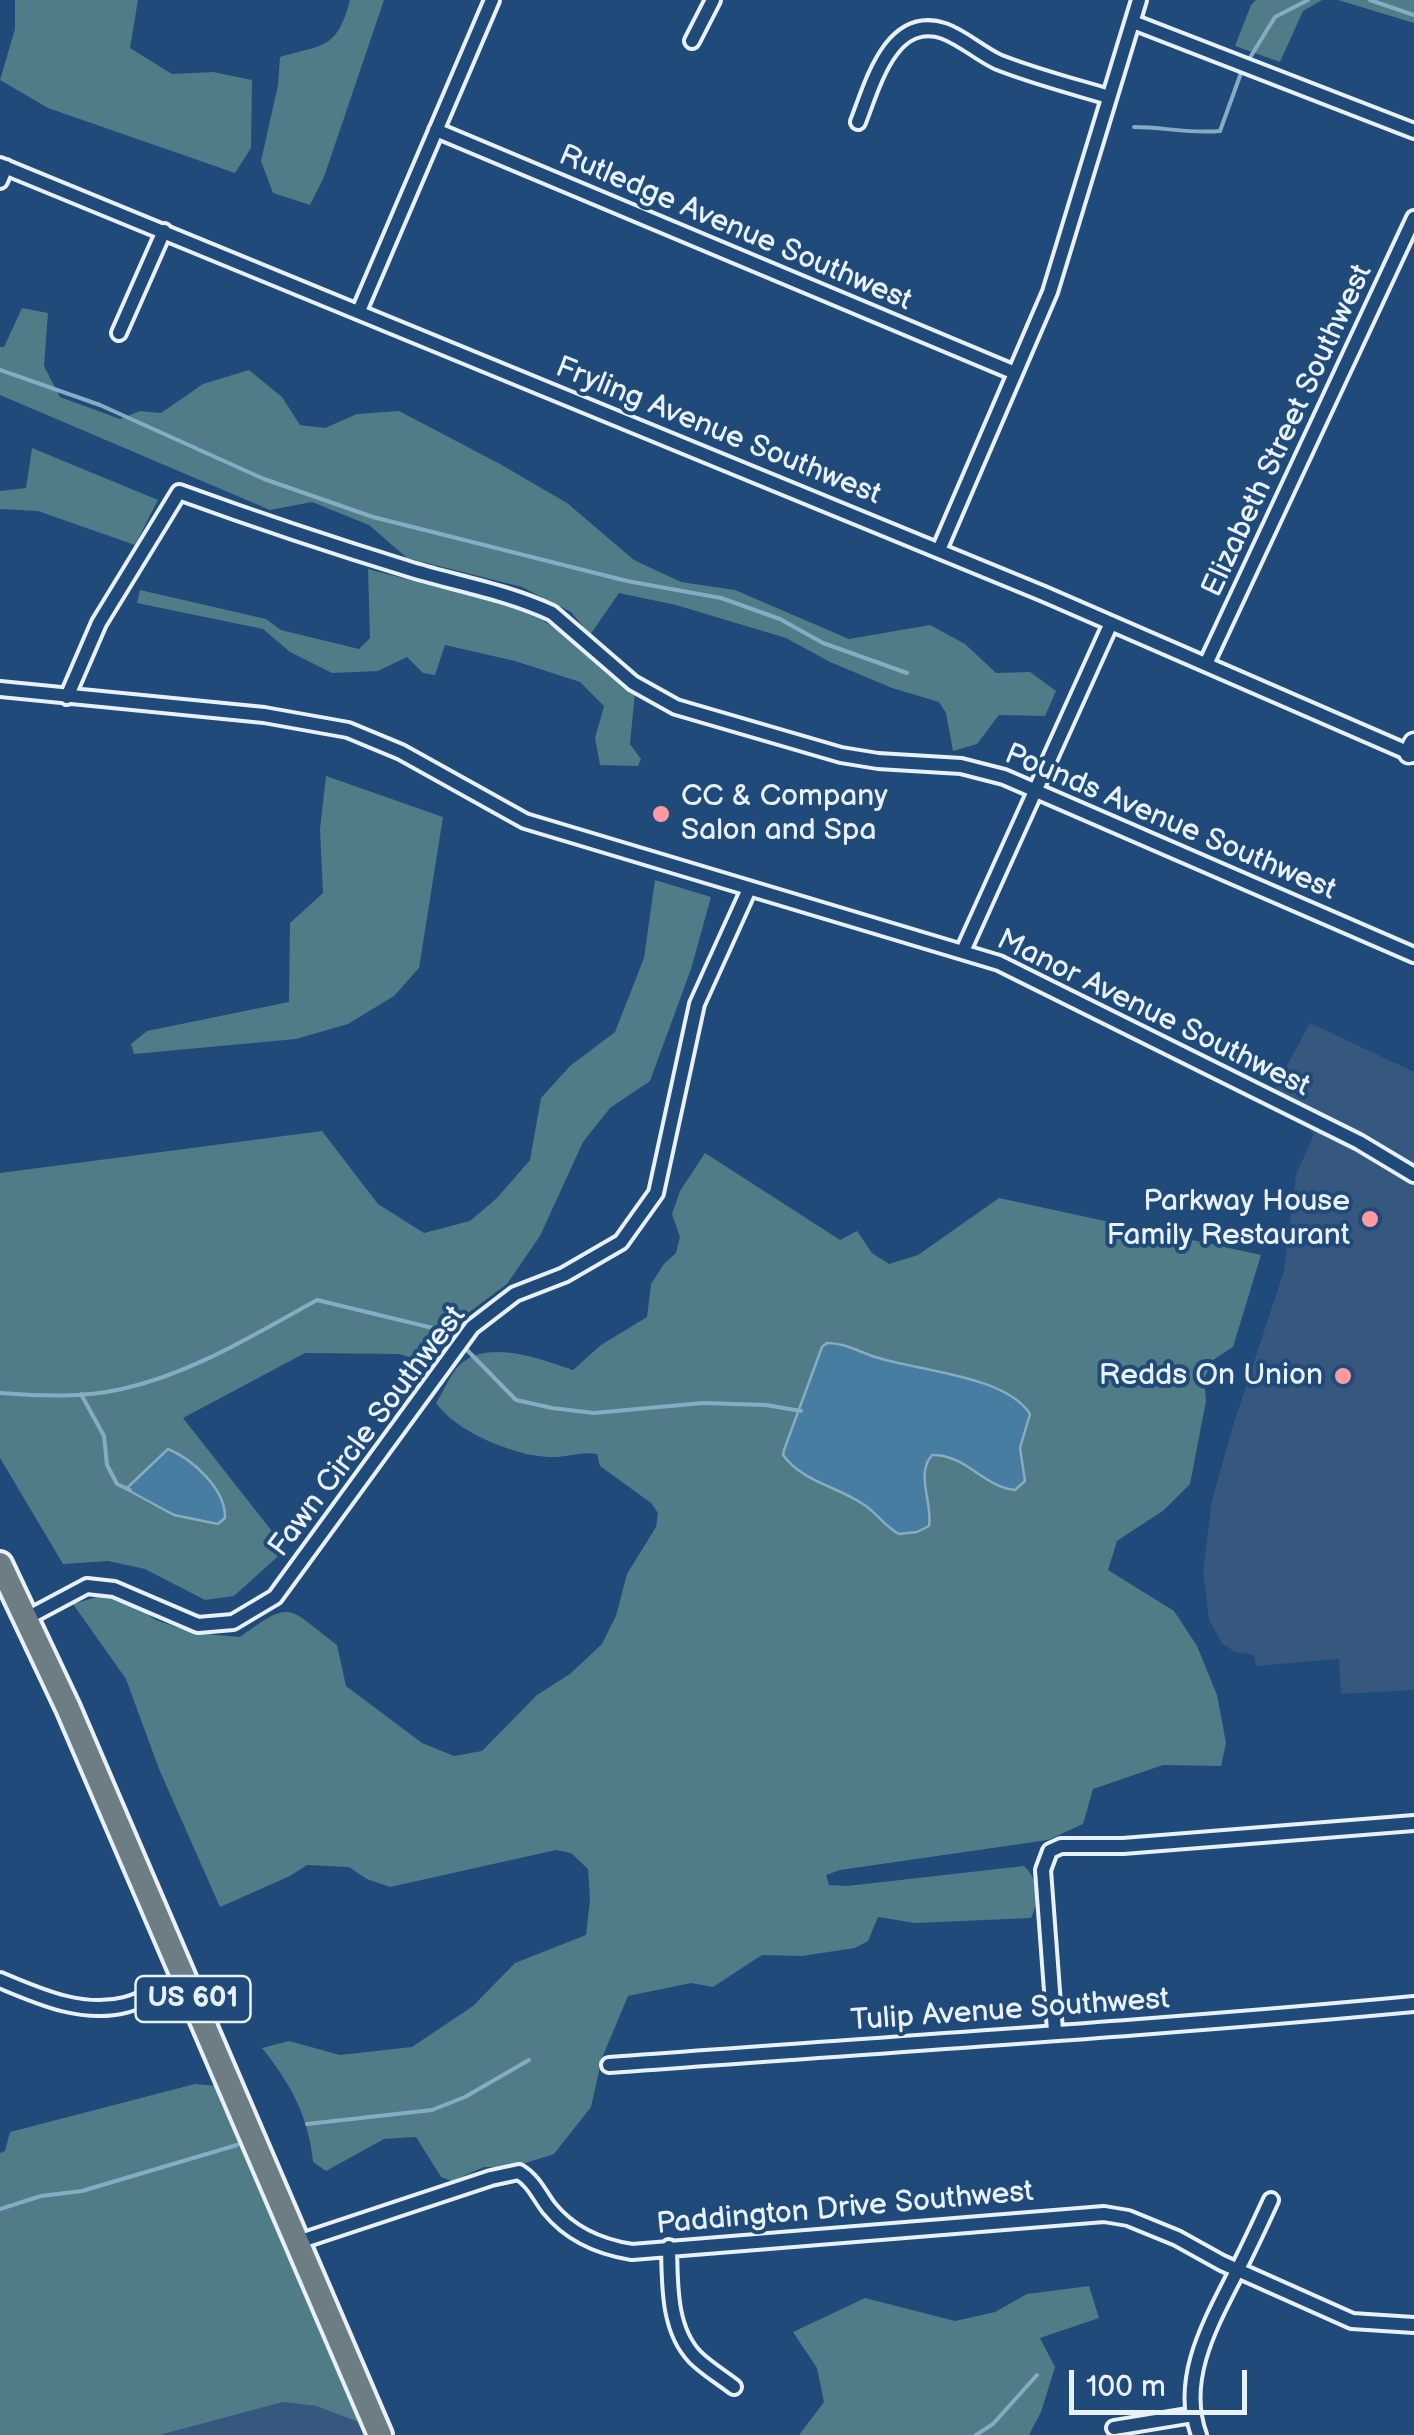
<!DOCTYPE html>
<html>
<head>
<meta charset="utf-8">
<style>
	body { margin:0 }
	#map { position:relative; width:1414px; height:2435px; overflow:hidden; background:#1f4a7a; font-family:"Balsamiq Sans",sans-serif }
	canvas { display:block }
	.scale { position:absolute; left:1069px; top:2370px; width:178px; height:45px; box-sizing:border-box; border:5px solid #e8f1f8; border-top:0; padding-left:12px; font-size:30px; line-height:35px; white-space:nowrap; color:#e8f1f8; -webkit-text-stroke:8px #1f4a7a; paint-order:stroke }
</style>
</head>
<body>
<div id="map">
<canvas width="1414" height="2435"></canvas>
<div class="scale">100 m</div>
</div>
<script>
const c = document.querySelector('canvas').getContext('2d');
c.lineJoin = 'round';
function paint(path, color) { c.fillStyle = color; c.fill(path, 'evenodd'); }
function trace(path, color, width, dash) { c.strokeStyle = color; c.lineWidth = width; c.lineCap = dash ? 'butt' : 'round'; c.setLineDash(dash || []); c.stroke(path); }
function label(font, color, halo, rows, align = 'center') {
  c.font = font + ' "Balsamiq Sans",sans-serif'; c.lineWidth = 8; c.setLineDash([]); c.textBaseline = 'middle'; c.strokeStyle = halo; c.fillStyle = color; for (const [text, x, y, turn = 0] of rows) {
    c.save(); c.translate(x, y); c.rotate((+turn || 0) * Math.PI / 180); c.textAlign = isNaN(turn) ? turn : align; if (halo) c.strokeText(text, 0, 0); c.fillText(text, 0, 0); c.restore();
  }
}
paint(new Path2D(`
	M1310,1023L1414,1072V1690L1341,1694L1339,1659L1256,1666L1254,1655L1235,1652L1222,1643L1209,1620L1203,1570L1212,1501L1231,1432L1284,1271L1296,1175L1314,1134L1306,1126L1266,1104Z
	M283,2402L316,2406L364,2424L369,2435H160Z`), '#36587f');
paint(new Path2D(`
	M15,0H138L130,48L172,74L213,72L252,80L251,148L235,173L48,108L0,80L15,29Z
	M350,0H384L324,177L310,205L273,193L261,161L278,85L280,57C325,44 337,49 350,0Z
	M1256,0H1322L1303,11L1280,62L1235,46L1251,5Z
	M1338,0H1414V23Z
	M22,308L48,313L44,366L60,397L120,419L140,411L161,413L203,384L249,370L282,397L300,425L325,428L357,414L399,411L500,464L567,503L634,560L681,582L735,590L849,639L930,625L965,644L996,673L1030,672L1056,691L1045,716L999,715L977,744L953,751L946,713L939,702L892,688L830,662L786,638L676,605L619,593L590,635L571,612L522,587L407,558L369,525L312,502L270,510L0,395V347H4Z
	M32,448L158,500L135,545L38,511L0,509V491L26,488Z
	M368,569L528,611L571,638L635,693L630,744L641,759L638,766L600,765L595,738L604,706L580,682L515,661L445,645L435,675L423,673L407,657L378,671L332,673L290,652L263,629L137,603L140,590L266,619L281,630L359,649L370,638Z
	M326,776L443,817L419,968L394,996L348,1024L296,1039L134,1054L131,1044L147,1031L289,1002L290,923L323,893L320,829Z
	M655,880L711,897L691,969L650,1081L610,1108L583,1142L540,1236L507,1284L468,1313L423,1361L399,1354L305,1353L183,1418L286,1549L234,1596L205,1600L145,1569L108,1561L63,1564L0,1458V1173L322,1131L378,1204L424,1233L470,1221L497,1198L530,1160L541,1098L570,1066L615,1032L644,958Z
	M705,1153L840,1240L857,1231L872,1253L889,1264L918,1255L999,1198L1261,1255L1233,1347L1213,1360L1204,1379L1206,1401L1190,1484L1164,1510L1117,1541L1108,1570L1174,1611L1197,1646L1217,1695L1226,1743L1221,1766L1163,1765L1093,1789L1083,1824L1048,1840L840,1870L826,1875L829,1885L847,1886L1024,1866C1039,1880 1040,1900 1031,1918L915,1923L878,1917L868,1941L855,1948L802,1956L762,1955L713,1987L691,1983L628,1996L602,2058L591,2107L554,2154L513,2167H484L452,2181L441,2177L416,2137L384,2139L326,2171L313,2162C309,2117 290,2083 262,2048L289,2041L340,2055L412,2047L473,2006L515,1963L586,1935L590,1900L588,1869L571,1853L556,1850L390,1887L367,1879L349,1867L307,1865L290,1876L220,1907L159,1769L126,1679L73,1604L107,1594L129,1602L156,1620L194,1633L240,1637C294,1598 287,1608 337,1645L346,1686L422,1743L454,1756L482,1751L537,1695L570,1674L602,1644L616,1616L627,1574L656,1527L658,1513L651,1503L600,1466L597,1454C581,1451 565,1458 549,1457C515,1456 456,1432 436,1403C444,1391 452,1370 463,1362C493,1340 542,1360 573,1370L601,1345L647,1317L651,1284L664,1264L676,1253L680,1237L672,1214L680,1191Z
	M195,2084L218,2086L364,2424L316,2406L283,2402L160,2435H0V2153L5,2151L10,2132Z
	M1089,2286L1099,2318L1040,2338L1055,2367L1041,2412L1029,2435H799L824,2402L817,2368L793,2332L865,2298L955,2321L995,2312L1027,2294Z`), '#4f7c86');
const water = new Path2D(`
	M827,1343C847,1343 860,1353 879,1358C920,1371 1006,1376 1030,1414L1020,1448L1025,1481L1015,1490C984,1487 965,1454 932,1455C915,1475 933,1502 929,1526L917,1532L899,1534C885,1527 876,1512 863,1504C836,1486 803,1482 783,1455L784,1450L822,1347Z
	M168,1449C192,1459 226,1489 225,1518L218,1524L174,1515L126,1489Z`);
paint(water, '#467da0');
trace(water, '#87abc3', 2.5);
trace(new Path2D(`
	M1370,0L1414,15
	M1251,56L1275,17L1308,0
	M1134,127C1163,127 1191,134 1220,131L1241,73
	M0,370L100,405L264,479L373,517L627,581L721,598L780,619L823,643L907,673
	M467,1350L516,1400L552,1408L594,1413L703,1403L766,1405L801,1411
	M0,1393C40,1396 82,1398 122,1389C193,1373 255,1334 317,1300L437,1329L451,1339
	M81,1394L104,1436L107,1465L117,1484L130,1490
	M307,2124L432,2110L465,2097L529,2060
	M0,2209L41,2196L82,2191L237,2145
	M976,2435L993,2424L1037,2375`), '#87abc3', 4);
const street = new Path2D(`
	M1133,22L1414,131
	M692,41L713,0
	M858,122C872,87 890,13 944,31C963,38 979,53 998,62C1033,76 1072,86 1109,97
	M436,130L1015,373
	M0,165L1044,594L1414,755
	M0,181L6,167
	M359,311L492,0
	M119,333L164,231
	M939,550L1050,292L1139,0
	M1206,664L1414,218
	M0,689L264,715L348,730L401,752L525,821L999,963L1359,1142L1414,1175
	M67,697L99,623L179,492C256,520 334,546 412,570C459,584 507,592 552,613L633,683L676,707L841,755L878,761L961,766L1004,777L1414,955
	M963,951L1111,623
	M27,1618L87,1586L114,1589L198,1625L233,1622L275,1597L472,1327L515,1294L564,1275L621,1242L656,1193L697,1004L749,889
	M0,1980C38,1996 82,2016 125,2005C145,2000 165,1987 184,1978
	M1055,2031L1043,1870L1050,1851L1061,1846H1123L1414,1823
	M609,2065C877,2045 1146,2029 1414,2004
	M298,2242L491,2178L519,2172C534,2181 539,2195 549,2208C570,2234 600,2247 632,2252L1104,2214L1128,2218L1177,2238L1222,2263L1352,2321L1414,2325
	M669,2247C670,2283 668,2329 695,2357C706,2368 721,2377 734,2387
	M1114,2428L1193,2415
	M1199,2435C1178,2378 1212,2321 1237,2271C1249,2248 1260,2224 1271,2200`);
const secondary = new Path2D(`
	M1409,753L1414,743`);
const highway = new Path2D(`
	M0,1564L68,1708L380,2435`);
trace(street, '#e8f1f8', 20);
trace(secondary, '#e8f1f8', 25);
trace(highway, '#e8f1f8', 30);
trace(street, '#1f4a7a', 12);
trace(secondary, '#1f4a7a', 18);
trace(highway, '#6c7e84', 22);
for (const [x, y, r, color] of [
	[661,814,10,"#ff9aa2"],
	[1370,1219,10,"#ff9aa2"],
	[1343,1376,10,"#ff9aa2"]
]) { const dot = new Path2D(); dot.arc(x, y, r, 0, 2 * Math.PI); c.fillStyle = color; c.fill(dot); trace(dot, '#1f4a7a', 4); }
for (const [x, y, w] of [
	[193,1999,115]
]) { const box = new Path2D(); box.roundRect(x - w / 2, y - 23, w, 46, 8); c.fillStyle = '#1f4a7a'; c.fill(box); trace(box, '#e8f1f8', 2.5); }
label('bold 28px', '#e8f1f8', null, [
	["US 601",193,1999]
]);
label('30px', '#e8f1f8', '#1f4a7a', [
	["Rutledge Avenue Southwest",735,229,23],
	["Elizabeth Street Southwest",1288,431,-65],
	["Fryling Avenue Southwest",718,432,22],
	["Pounds Avenue Southwest",1170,823,23],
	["Manor Avenue Southwest",1153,1014,26],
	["Fawn Circle Southwest",368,1432,-53],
	["Tulip Avenue Southwest",1010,2011,-4],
	["Paddington Drive Southwest",845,2209,-5]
]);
label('30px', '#e8f1f8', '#1f4a7a', [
	["CC & Company",681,797,"left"],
	["Salon and Spa",681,831,"left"],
	["Parkway House",1350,1202],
	["Family Restaurant",1350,1236],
	["Redds On Union",1323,1376]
], 'right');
</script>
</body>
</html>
